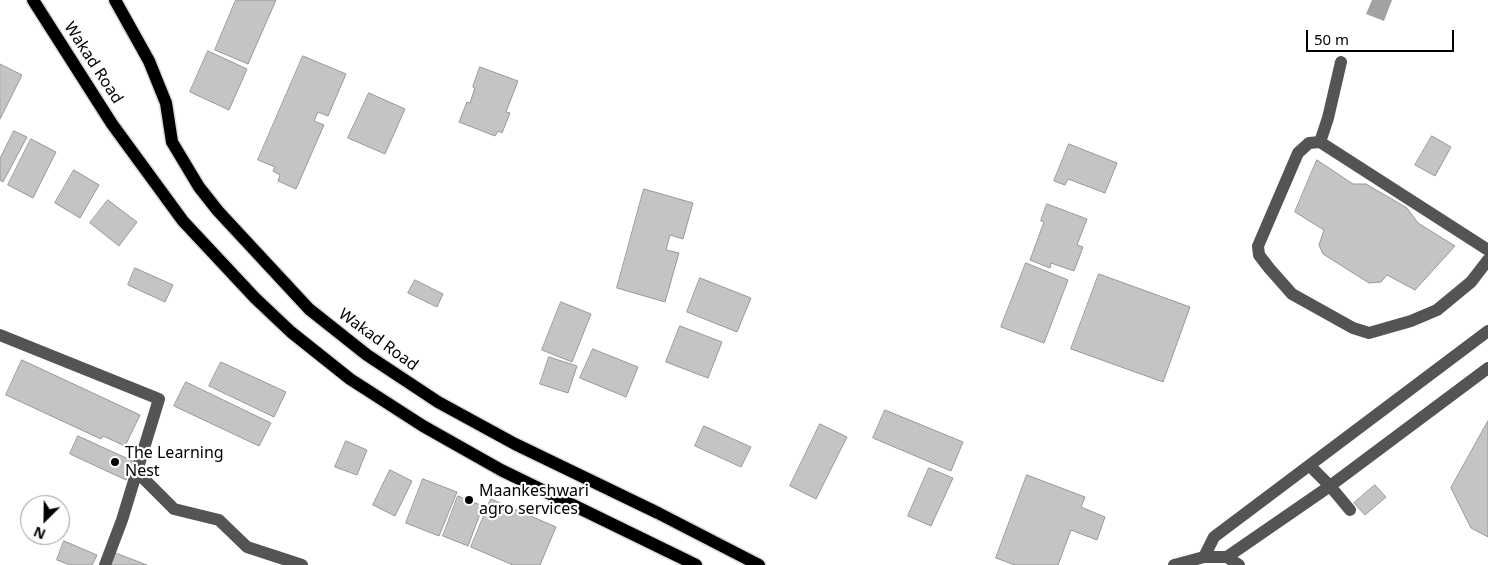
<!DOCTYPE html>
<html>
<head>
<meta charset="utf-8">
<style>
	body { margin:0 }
	#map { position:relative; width:1488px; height:565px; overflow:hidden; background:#fff; font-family:"Noto Sans",sans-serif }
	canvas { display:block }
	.north { position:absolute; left:20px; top:495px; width:50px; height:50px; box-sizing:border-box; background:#fff; border:1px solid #999; border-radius:50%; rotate:203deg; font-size:14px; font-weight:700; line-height:20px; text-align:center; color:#000 }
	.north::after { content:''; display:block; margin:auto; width:18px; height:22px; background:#000; clip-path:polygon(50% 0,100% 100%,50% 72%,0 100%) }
	.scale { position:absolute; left:1306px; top:30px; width:148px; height:22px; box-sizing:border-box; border:2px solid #000; border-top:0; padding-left:6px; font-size:15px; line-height:18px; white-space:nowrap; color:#000; -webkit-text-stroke:4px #fff; paint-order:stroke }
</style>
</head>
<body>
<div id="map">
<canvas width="1488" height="565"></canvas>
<div class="north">N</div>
<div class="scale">50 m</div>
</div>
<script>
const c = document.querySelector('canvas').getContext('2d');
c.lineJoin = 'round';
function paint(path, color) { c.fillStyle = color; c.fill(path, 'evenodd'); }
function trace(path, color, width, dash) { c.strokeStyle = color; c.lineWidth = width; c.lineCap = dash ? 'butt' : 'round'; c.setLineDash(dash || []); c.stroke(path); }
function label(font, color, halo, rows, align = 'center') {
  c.font = font + ' "Noto Sans",sans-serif'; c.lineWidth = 4.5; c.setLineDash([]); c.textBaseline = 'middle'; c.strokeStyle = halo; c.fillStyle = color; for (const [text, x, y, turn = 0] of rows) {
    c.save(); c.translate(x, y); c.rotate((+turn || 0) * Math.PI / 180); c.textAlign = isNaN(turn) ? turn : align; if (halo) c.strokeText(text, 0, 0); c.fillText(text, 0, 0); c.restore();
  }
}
paint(new Path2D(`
	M1372,0H1392L1384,21L1366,14Z`), '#a2a2a2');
const building = new Path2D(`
	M236,0H276L248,64L215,50Z
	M208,51L247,69L229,110L190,92Z
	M303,56L346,74L328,116L318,112L314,121L324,125L296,189L278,181L280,175L273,171L275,167L258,160Z
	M0,64L22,75L0,119Z
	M480,67L518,81L506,112L510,113L502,133L498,131L495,136L459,122L467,102L470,103L475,88L473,87Z
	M369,93L405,109L385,154L348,138Z
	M14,131L27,137L3,182L0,180V159Z
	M1432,136L1451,147L1435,176L1415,165Z
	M31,139L56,152L33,198L8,185Z
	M1069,144L1117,163L1105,193L1068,179L1065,185L1054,181Z
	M1317,160L1353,184H1366L1407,208L1418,223L1455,246L1415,290L1387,275L1381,282L1369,283L1323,254L1319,245L1324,230L1295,212Z
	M74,170L99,185L80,218L55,203Z
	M644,189L693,203L683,239L670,235L666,250L679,253L665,302L617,288Z
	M108,200L137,222L119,246L90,223Z
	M1047,204L1087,219L1077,245L1083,247L1074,271L1051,263L1050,268L1030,260L1044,222L1041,221Z
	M1026,263L1068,280L1044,343L1001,327Z
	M135,268L173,285L165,302L128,285Z
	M1099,274L1190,307L1163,382L1071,349Z
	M700,278L751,298L737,332L687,312Z
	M415,280L443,294L437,307L408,293Z
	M561,302L591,314L572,362L542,350Z
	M680,326L722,342L708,378L666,362Z
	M593,349L638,367L626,397L580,378Z
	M549,357L577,366L568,393L540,384Z
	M22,360L140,415L125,446L103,436L101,439L6,395Z
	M221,362L286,392L274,417L209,386Z
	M186,382L271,423L259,446L174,406Z
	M885,410L963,442L951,471L873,438Z
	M1488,421V537L1471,528L1451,488Z
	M820,424L847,437L816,499L790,486Z
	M704,426L751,447L741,467L695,446Z
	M78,436L135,462L126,480L70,454Z
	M346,441L367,450L357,475L335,467Z
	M929,468L953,478L931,526L908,516Z
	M390,470L412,481L395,516L373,505Z
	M1027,475L1085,497L1081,507L1105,517L1097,540L1071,530L1058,565H1015L996,558Z
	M423,479L457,492L439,536L406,523Z
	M1375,485L1386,497L1365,515L1354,503Z
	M458,496L483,506L468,546L443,536Z
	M491,499L556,527L540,565H513L471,547Z
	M64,541L97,555L92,565H70L57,560Z
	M113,552L147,565H107Z`);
paint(building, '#c4c4c4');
trace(building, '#989898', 1);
const major = new Path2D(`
	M33,0L112,124L183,221L255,298L291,332L350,379L423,426L501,470L696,565
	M115,0L149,61L166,103L172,142L199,187L218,211L309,309L367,355L438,402L515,444L658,513L759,565`);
trace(major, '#dbdbdb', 15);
trace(new Path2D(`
	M1320,142L1328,118L1341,62
	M1488,250L1320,142L1309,143L1298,153L1258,246L1259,255L1269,268L1292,294L1353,328L1369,333L1411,321L1437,310L1471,282L1488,260
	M0,335L159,399L122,520L105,565
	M1310,466L1330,486L1350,510
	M137,472L174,509L219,520L247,547L302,565
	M1204,557L1214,537L1488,331
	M1227,557L1239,565
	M1174,565L1204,557H1227L1330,486L1488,368`), '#545454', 12);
trace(major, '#000', 12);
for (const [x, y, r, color] of [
	[115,462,5,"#000"],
	[469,500,5,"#000"]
]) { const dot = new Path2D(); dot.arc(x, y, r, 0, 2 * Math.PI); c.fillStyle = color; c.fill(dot); trace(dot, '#fff', 2); }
label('16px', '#000', '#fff', [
	["Wakad Road",93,63,57],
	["Wakad Road",378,340,36]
]);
label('16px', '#000', '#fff', [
	["The Learning",125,453],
	["Nest",125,471],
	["Maankeshwari",479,491],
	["agro services",479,509]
], 'left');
</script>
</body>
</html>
